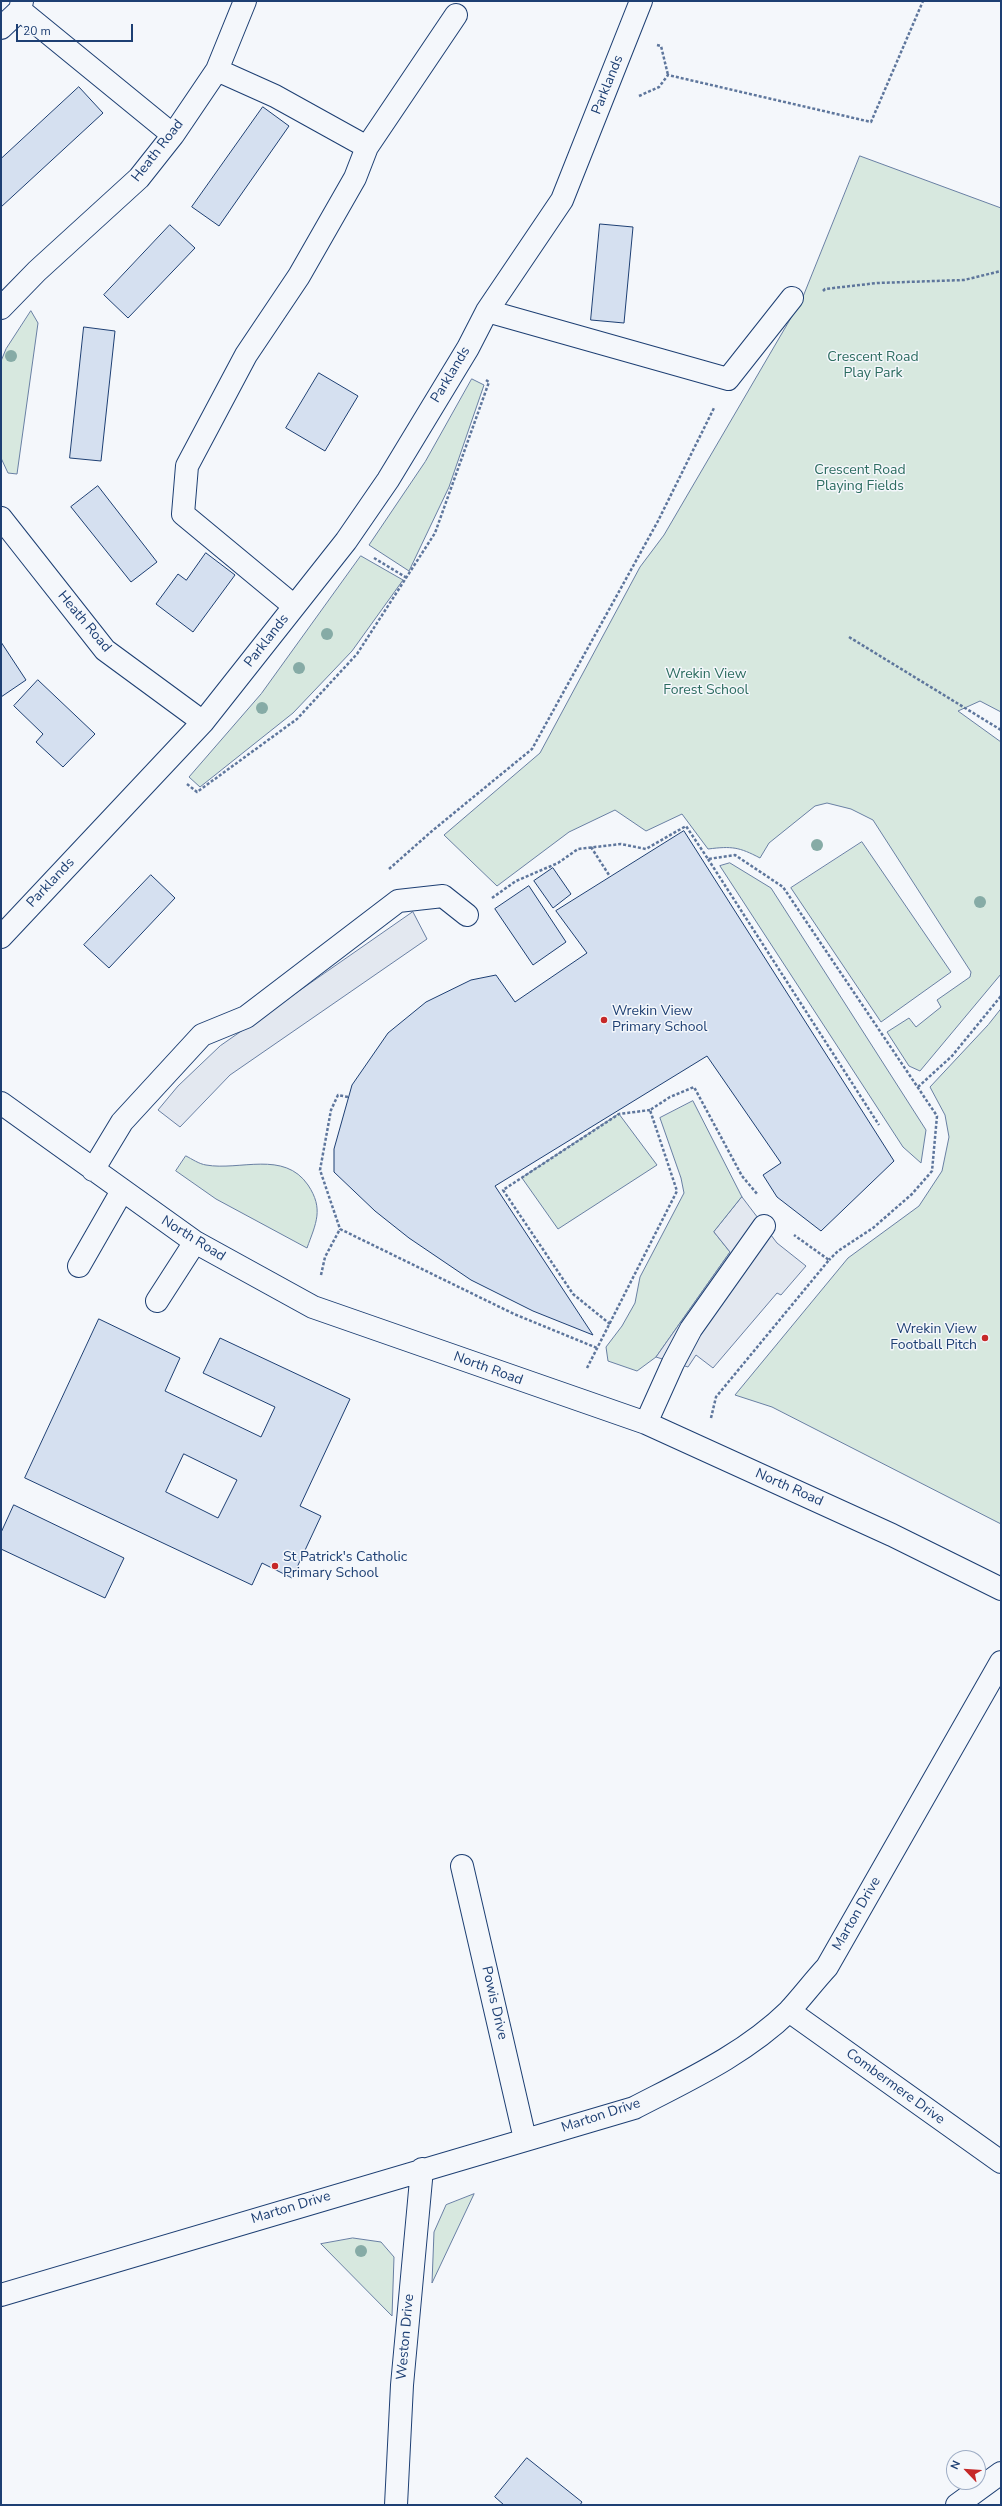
<!DOCTYPE html>
<html>
<head>
<meta charset="utf-8">
<style>
	body { margin:0 }
	#map { position:relative; width:1002px; height:2506px; overflow:hidden; background:#f4f7fb; font-family:"Nunito Sans",sans-serif }
	canvas { display:block }
	.frame { position:absolute; inset:0; border:2px solid #1d3f73; pointer-events:none }
	.north { position:absolute; left:946px; top:2450px; width:40px; height:40px; box-sizing:border-box; background:#f4f7fb; border:1px solid #9eadc5; border-radius:50%; rotate:295deg; font-size:11px; font-weight:700; line-height:16px; text-align:center; color:#1d3f73 }
	.north::after { content:''; display:block; margin:auto; width:14px; height:18px; background:#c62828; clip-path:polygon(50% 0,100% 100%,50% 72%,0 100%) }
	.scale { position:absolute; left:16px; top:24px; width:117px; height:18px; box-sizing:border-box; border:2px solid #1d3f73; border-top:0; padding-left:5px; font-size:12px; line-height:14px; white-space:nowrap; color:#1d3f73; -webkit-text-stroke:3px #f4f7fb; paint-order:stroke }
</style>
</head>
<body>
<div id="map">
<canvas width="1002" height="2506"></canvas>
<div class="frame"></div>
<div class="north">N</div>
<div class="scale">20 m</div>
</div>
<script>
const c = document.querySelector('canvas').getContext('2d');
c.lineJoin = 'round';
function paint(path, color) { c.fillStyle = color; c.fill(path, 'evenodd'); }
function trace(path, color, width, dash) { c.strokeStyle = color; c.lineWidth = width; c.lineCap = dash ? 'butt' : 'round'; c.setLineDash(dash || []); c.stroke(path); }
function label(font, color, halo, rows, align = 'center') {
  c.font = font + ' "Nunito Sans",sans-serif'; c.lineWidth = 3; c.setLineDash([]); c.textBaseline = 'middle'; c.strokeStyle = halo; c.fillStyle = color; for (const [text, x, y, turn = 0] of rows) {
    c.save(); c.translate(x, y); c.rotate((+turn || 0) * Math.PI / 180); c.textAlign = isNaN(turn) ? turn : align; if (halo) c.strokeText(text, 0, 0); c.fillText(text, 0, 0); c.restore();
  }
}
const green = new Path2D(`
	M860,156L1001,208V712L980,701L958,711L1001,742V974L920,1071L909,1066L887,1032L909,1018L916,1027L941,1007L937,1000L970,977L971,972L873,820L851,809L827,803L815,806L769,843L760,858C739,847 732,846 708,849L682,814L646,831L615,810L569,832L497,886L444,835L540,753L640,567L664,535L802,299Z
	M31,311L38,323L17,474L8,473L1,458V361L6,349Z
	M472,379L484,385L449,487L409,571L369,545L425,462Z
	M361,556L403,580L352,651L293,713L200,787L189,777L261,694Z
	M862,842L951,972L881,1022L791,888Z
	M730,863L771,888L926,1130L921,1163L903,1147L720,866Z
	M1001,1009V1524L772,1407L735,1395L848,1258L919,1206L942,1171L949,1137L945,1115L930,1087L988,1025Z
	M693,1101L742,1197L714,1232L730,1252L656,1357L637,1371L608,1361L606,1347L622,1326L635,1303L640,1277L684,1193L681,1178L660,1118Z
	M619,1114L657,1165L558,1229L522,1178Z
	M186,1156C192,1159 199,1164 206,1165C240,1171 284,1150 308,1185C324,1209 316,1223 307,1248L216,1199L176,1171Z
	M474,2194L432,2283L434,2232L446,2205Z
	M353,2238L381,2242L394,2257L392,2316L321,2244Z`);
paint(green, '#d7e8df');
trace(green, '#687fa3', 1);
const parking = new Path2D(`
	M413,912L427,939L230,1075L180,1127L158,1110L178,1086L220,1046Z
	M742,1197L777,1243L806,1266L781,1295L777,1293L713,1368L696,1355L688,1367L656,1357L730,1252L714,1232Z`);
paint(parking, '#e3e8f0');
trace(parking, '#687fa3', 1);
const building = new Path2D(`
	M79,87L103,113L1,207V159Z
	M263,107L289,126L219,226L192,207Z
	M600,224L633,227L624,323L591,320Z
	M170,225L195,248L128,318L104,295Z
	M84,327L115,331L101,461L70,458Z
	M319,373L358,396L325,451L286,428Z
	M98,486L157,562L131,582L71,507Z
	M206,553L235,575L193,632L156,604L178,574L186,580Z
	M1,642L26,680L1,697Z
	M38,680L95,734L63,767L36,742L43,734L14,706Z
	M684,831L894,1161L821,1231L777,1197L763,1175L781,1163L707,1056L495,1186L593,1335L533,1311L471,1280L409,1238L375,1211L334,1172V1149L352,1085L388,1033L426,1002L471,980L496,975L515,1002L587,953L556,911Z
	M553,868L571,894L553,908L534,881Z
	M151,875L175,898L109,968L84,945Z
	M529,886L566,942L533,965L495,909Z
	M99,1319L180,1358L165,1391L261,1437L275,1407L203,1373L220,1338L350,1399L300,1506L321,1516L292,1578L262,1563L252,1585L25,1478ZM184,1454L237,1480L218,1518L166,1492Z
	M14,1505L124,1558L105,1598L1,1549V1533Z
	M527,2458L582,2502L580,2505H504L495,2497Z`);
paint(building, '#d5e0f0');
trace(building, '#1d3f73', 1);
const minor = new Path2D(`
	M20,10L173,135
	M1,28L20,10L22,1
	M217,70L275,96L367,147L355,178L299,276L246,355L187,466L183,514L294,606
	M367,147L456,15
	M1,308L37,271L139,178L173,135L217,70L245,1
	M487,311L728,379L792,298
	M1,518L105,650L203,722
	M1,937L203,722L346,541L388,480L468,348L487,311L562,200L641,1
	M1,1103L195,1242L313,1307L646,1423L892,1535L1001,1589
	M93,1170L122,1122L202,1035L246,1017L398,901L443,896L467,915
	M79,1266L122,1191
	M157,1301L195,1242
	M646,1423L673,1363L691,1329L764,1226
	M462,1866L525,2139
	M789,2011L1001,2162
	M1,2295L634,2108C688,2080 745,2054 789,2011C802,1997 814,1981 827,1967L1001,1662
	M396,2505L402,2385L422,2169
	M957,2505L1001,2473`);
trace(minor, '#1d3f73', 24);
trace(new Path2D(`
	M657,45L661,46L668,75
	M639,96L659,87L668,75L871,122L923,1
	M823,291L825,289L877,283L964,280L1001,271
	M374,558L407,578
	M849,637L1001,730
	M187,784L197,792L297,719L357,654L435,533L489,382L486,380
	M591,847L609,875
	M708,859L879,1125
	M389,869L432,831L532,749L658,521L714,408
	M492,898L516,881L558,863L578,849L621,844L646,849L686,826L708,859L735,855L783,887L937,1116L932,1171L912,1194L873,1228L838,1251L829,1260
	M918,1087L952,1056L1001,996
	M348,1097L338,1095L331,1110L320,1170L340,1229L514,1314L597,1348
	M321,1275L325,1257L340,1229
	M610,1324L573,1294L503,1190L619,1114L650,1110
	M587,1368L677,1191L650,1110L670,1097L694,1087L742,1176L758,1195
	M711,1418L716,1397L829,1260L794,1235`), '#5e769c', 2.5, [3, 2]);
trace(minor, '#f4f7fb', 22);
c.fillStyle = '#86aba6';
for (const [x, y] of [
	[11,356],
	[327,634],
	[299,668],
	[262,708],
	[817,845],
	[980,902],
	[361,2251]
]) { c.beginPath(); c.arc(x, y, 6, 0, 2 * Math.PI); c.fill(); }
for (const [x, y, r, color] of [
	[604,1020,4,"#c62828"],
	[985,1338,4,"#c62828"],
	[275,1566,4,"#c62828"]
]) { const dot = new Path2D(); dot.arc(x, y, r, 0, 2 * Math.PI); c.fillStyle = color; c.fill(dot); trace(dot, '#f4f7fb', 1.5); }
label('14px', '#1d3f73', '#f4f7fb', [
	["Parklands",608,85,-68],
	["Heath Road",158,151,-52],
	["Parklands",451,375,-59],
	["Heath Road",84,622,50],
	["Parklands",267,641,-52],
	["Parklands",51,883,-47],
	["North Road",193,1239,32],
	["North Road",488,1369,20],
	["North Road",789,1488,24],
	["Marton Drive",857,1914,-60],
	["Powis Drive",494,2003,77],
	["Combermere Drive",895,2087,36],
	["Marton Drive",601,2116,-18],
	["Marton Drive",291,2208,-17],
	["Weston Drive",406,2337,-85]
]);
label('14px', '#2c6c60', '#f4f7fb', [
	["Crescent Road",873,358],
	["Play Park",873,374],
	["Crescent Road",860,471],
	["Playing Fields",860,487],
	["Wrekin View",706,675],
	["Forest School",706,691]
]);
label('14px', '#1d3f73', '#f4f7fb', [
	["Wrekin View",612,1012],
	["Primary School",612,1028],
	["Wrekin View",977,1330,"right"],
	["Football Pitch",977,1346,"right"],
	["St Patrick's Catholic",283,1558],
	["Primary School",283,1574]
], 'left');
</script>
</body>
</html>
